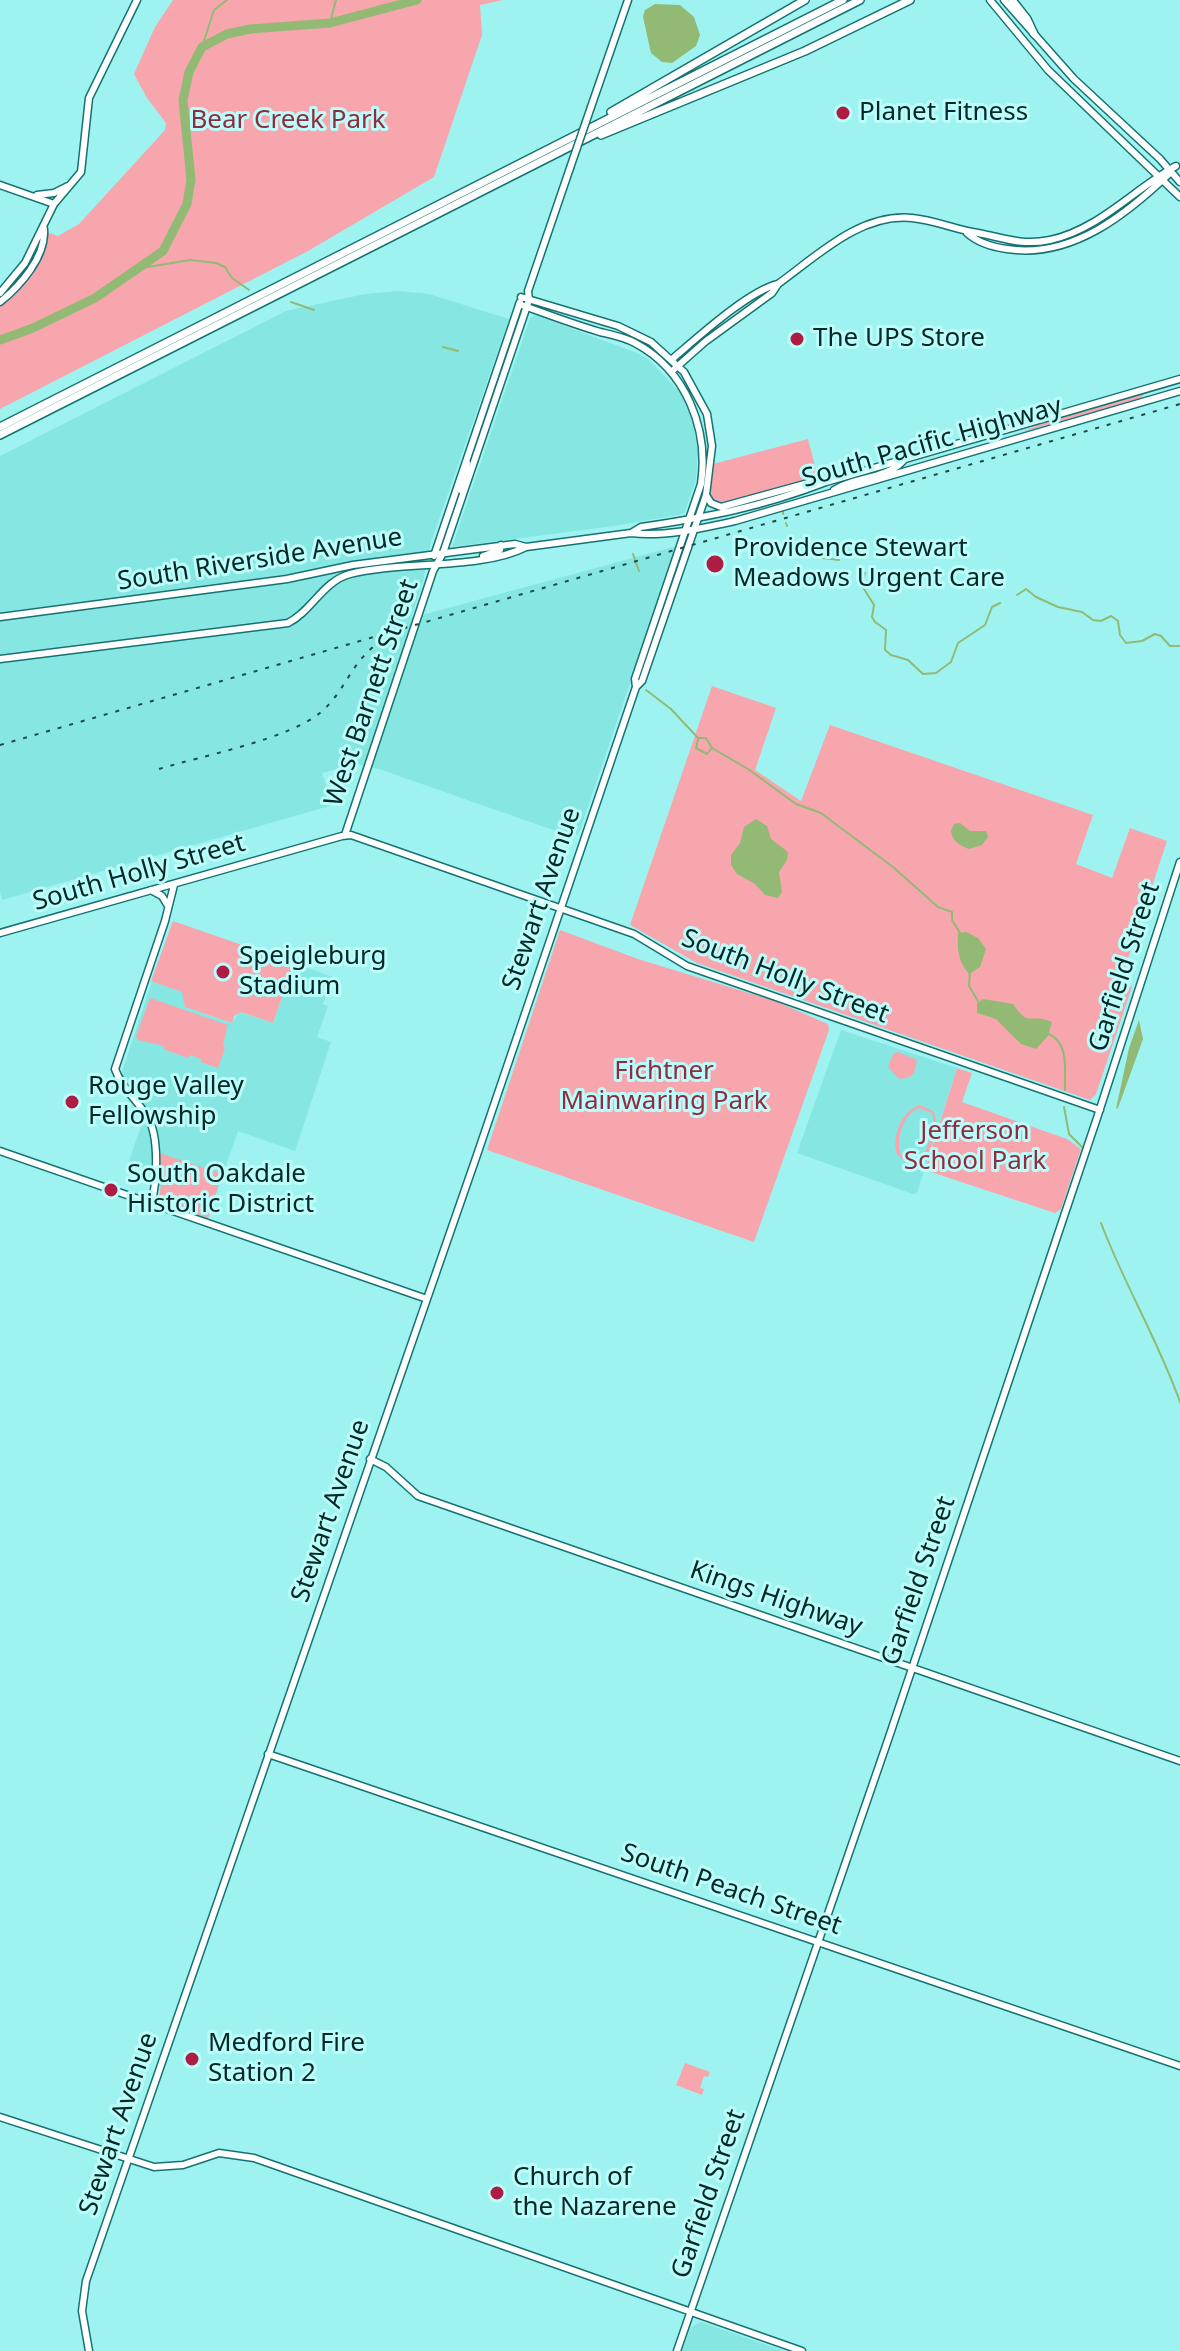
<!DOCTYPE html>
<html>
<head>
<meta charset="utf-8">
<style>
	body { margin:0 }
	canvas { display:block; background:#9ef3f0 }
</style>
</head>
<body>
<canvas width="1180" height="2351"></canvas>
<script>
const c = document.querySelector('canvas').getContext('2d');
c.lineJoin = 'round';
function paint(path, color) { c.fillStyle = color; c.fill(path, 'evenodd'); }
function trace(path, color, width, dash) { c.strokeStyle = color; c.lineWidth = width; c.lineCap = dash ? 'butt' : 'round'; c.setLineDash(dash || []); c.stroke(path); }
function label(font, color, halo, rows, align = 'center') {
  c.font = font + ' "Noto Sans",sans-serif'; c.lineWidth = 6; c.setLineDash([]); c.textBaseline = 'middle'; c.strokeStyle = halo; c.fillStyle = color; for (const [text, x, y, turn = 0] of rows) {
    c.save(); c.translate(x, y); c.rotate((+turn || 0) * Math.PI / 180); c.textAlign = isNaN(turn) ? turn : align; if (halo) c.strokeText(text, 0, 0); c.fillText(text, 0, 0); c.restore();
  }
}
paint(new Path2D(`
	M398,291L429,294L509,319L431,542L423,582L411,618L677,546L579,833L573,837L379,769L355,764L322,773L333,805L2,900L0,892V456L286,311L365,294Z
	M535,315L637,353L649,360L680,392L693,422L698,453L696,480L684,514L614,526L452,547L530,318Z
	M294,963L333,977L323,1004L328,1006L317,1037L331,1042L295,1151L238,1131L207,1221L160,1204L159,1174L128,1164L146,1112L121,1075L152,981L183,992L185,1007L231,1023L240,1012L273,1023Z
	M841,1030L957,1068L917,1193L913,1194L797,1153Z
	M700,2322H701L784,2351H682L691,2327Z`), '#86e6e2');
paint(new Path2D(`
	M173,0H503L480,5L482,35L434,177L308,251L0,409V305L42,249L47,232L58,236L79,224L165,130L166,123L147,98L134,74L155,27Z
	M1146,392L1140,399L1022,432L1038,425Z
	M808,439L818,478L724,503L712,498L708,491L713,464Z
	M712,686L776,708L755,770L801,801L830,725L1093,815L1076,864L1112,878L1130,828L1167,841L1120,982L1132,987L1096,1094L1090,1100L697,963L630,925Z
	M173,921L294,963L273,1023L241,1012L234,1016L232,1023L185,1007L182,992L151,981Z
	M560,930L638,959L775,1001L828,1024L829,1030L754,1242L487,1150Z
	M150,998L228,1025L223,1044L225,1048L218,1068L201,1062V1059L190,1055L188,1058L163,1049L164,1046L138,1040L136,1036Z
	M898,1052L917,1060L914,1073L910,1077L899,1079L888,1067L893,1054Z
	M957,1068L972,1073L962,1102L1067,1139L1081,1149L1061,1209L1055,1213L925,1170Z
	M920,1105L933,1111C944,1132 922,1184 897,1154C891,1138 902,1110 920,1105ZM919,1108L932,1113L935,1125L924,1155L910,1161L902,1156C894,1142 903,1114 919,1108Z
	M159,1153L222,1174L208,1218L159,1199L161,1185Z
	M685,2063L710,2072L708,2077L704,2076L700,2088L704,2089L702,2095L676,2085Z`), '#f7a6ae');
paint(new Path2D(`
	M655,4L680,5L694,17L700,35L696,46L672,63L662,62L651,53L643,17L645,10Z
	M756,819L767,826L771,839L788,852L787,860L779,872L782,892L778,898L765,895L755,884L737,874L731,865V855L740,843L744,827Z
	M960,823L970,831H986L988,837L982,845L969,849C960,846 952,841 951,831L954,824Z
	M966,932L978,938L986,949L980,967L969,974C958,961 957,950 958,933Z
	M983,999L1013,1004C1030,1029 1030,1012 1052,1022L1048,1036L1036,1049L1021,1044L996,1019L977,1013V1003Z
	M1139,1020L1143,1039L1118,1108L1116,1109L1129,1048Z`), '#92ba75');
trace(new Path2D(`
	M330,23L336,0
	M202,47L214,10L227,0
	M136,269L190,260L216,263L225,267L232,278L249,290
	M291,302L314,310
	M443,347L458,351
	M783,512V514
	M786,523L787,526
	M633,554L639,571
	M823,558L839,560
	M865,573L861,584L874,605L872,617L875,622L886,630L885,650L891,655L908,660L923,674L936,673L951,662L958,643L985,625L992,607L1000,603
	M1017,595L1026,589L1036,597L1058,607L1082,612L1093,620L1101,621L1111,616L1118,621L1120,635L1126,643L1142,641L1155,634L1161,636L1170,646H1180
	M646,690L671,709L698,738H706L712,748L748,769L796,804L821,813L893,867L938,907L952,912V920L960,933
	M698,739L696,748L707,754L711,749
	M970,971L969,986L978,1001
	M1049,1034C1070,1044 1064,1070 1065,1090
	M1064,1107L1069,1134L1082,1147
	M1101,1223C1124,1284 1158,1340 1180,1402`), '#92ba75', 2);
trace(new Path2D(`
	M0,340L33,328L95,298L163,251L187,204L191,180L183,100L189,72L202,47L227,34L250,29L330,23L417,0`), '#92ba75', 9);
const secondary = new Path2D(`
	M591,107L628,0
	M0,185L54,204
	M37,195L54,193L68,186
	M967,233C978,243 992,247 1007,249C1072,259 1127,214 1171,172
	M0,293L25,263L54,204L81,172L89,98L137,0
	M521,297L618,326L651,342L684,372L707,414L712,446L706,495L642,681L636,687
	M0,302C20,286 46,257 44,229
	M671,360C696,339 748,291 778,284
	M671,372L706,341L772,293L778,284C817,256 860,213 912,218C935,220 956,230 978,233C1005,238 1021,246 1050,240C1098,230 1134,189 1176,166
	M463,492L460,489L467,463
	M434,556L520,302
	M345,835L433,571L443,553L529,300L528,291L570,168
	M151,890L162,896L168,906
	M0,933L342,836L351,835L634,934L687,966L1100,1110
	M0,1151L427,1299
	M151,1204C157,1183 160,1136 147,1116C137,1100 121,1087 115,1069L165,921L174,885
	M370,1459L386,1467L418,1496L1180,1761
	M268,1754L1180,2066
	M0,2117L154,2167L183,2165L219,2153L254,2158L802,2351
	M89,2351L82,2311L86,2281L478,1152L636,687L635,679L701,484C709,429 686,370 635,343C624,337 613,335 600,332C573,324 546,314 519,304
	M677,2351L889,1737L1097,1118L1180,862`);
const primary = new Path2D(`
	M990,0L1048,70L1180,197
	M1004,0L1074,79L1160,159L1180,182
	M834,490C854,477 887,479 903,461
	M706,495L711,503L721,507L812,482H823
	M631,533L641,527C709,517 761,507 826,482L1180,379
	M483,556L500,550L501,545
	M0,617L287,579L353,565L515,544L526,547
	M0,659L288,623C312,611 323,581 350,574C400,561 481,570 526,547L631,533C664,537 703,528 735,521L1180,391`);
const highway = new Path2D(`
	M1012,0L1027,19L1034,34
	M611,112L805,0
	M601,135L805,51L910,0
	M0,427L843,0
	M0,435L860,0`);
trace(secondary, '#147372', 9);
trace(primary, '#147372', 9);
trace(highway, '#147372', 10);
trace(secondary, '#fff', 6);
trace(primary, '#fff', 6);
trace(highway, '#fff', 7);
trace(new Path2D(`
	M0,745L1180,404
	M159,769C201,756 290,739 321,712C348,689 351,658 386,638`), '#1d4b49', 2, [4, 8]);
const secondaryBridge = new Path2D(`
	M570,168L591,107`);
trace(secondaryBridge, '#147372', 9, []);
trace(secondaryBridge, '#fff', 6);
for (const [x, y, r, color] of [
	[843,113,8,"#ae1b43"],
	[797,339,8,"#ae1b43"],
	[715,564,10,"#ae1b43"],
	[223,972,8,"#ae1b43"],
	[72,1102,8,"#ae1b43"],
	[111,1190,8,"#ae1b43"],
	[192,2059,8,"#ae1b43"],
	[497,2193,8,"#ae1b43"]
]) { const dot = new Path2D(); dot.arc(x, y, r, 0, 2 * Math.PI); c.fillStyle = color; c.fill(dot); trace(dot, '#bbfdfa', 3); }
label('26px', '#032827', '#bbfdfa', [
	["Planet Fitness",859,113],
	["The UPS Store",813,339],
	["Providence Stewart",733,549],
	["Meadows Urgent Care",733,579],
	["Speigleburg",239,957],
	["Stadium",239,987],
	["Rouge Valley",88,1087],
	["Fellowship",88,1117],
	["South Oakdale",127,1175],
	["Historic District",127,1205],
	["Medford Fire",208,2044],
	["Station 2",208,2074],
	["Church of",513,2178],
	["the Nazarene",513,2208]
], 'left');
label('26px', '#902c3f', '#bbfdfa', [
	["Bear Creek Park",288,121],
	["Fichtner",664,1072],
	["Mainwaring Park",664,1102],
	["Jefferson",975,1132],
	["School Park",975,1162]
]);
label('26px', '#032827', '#bbfdfa', [
	["South Pacific Highway",932,443,-16],
	["South Riverside Avenue",260,560,-9],
	["West Barnett Street",372,693,-71],
	["South Holly Street",139,873,-16],
	["Stewart Avenue",542,899,-71],
	["Garfield Street",1125,967,-72],
	["South Holly Street",785,977,21],
	["Stewart Avenue",331,1511,-71],
	["Garfield Street",919,1581,-71],
	["Kings Highway",776,1599,19],
	["South Peach Street",731,1890,19],
	["Stewart Avenue",119,2124,-71],
	["Garfield Street",709,2194,-71]
]);
</script>
</body>
</html>
